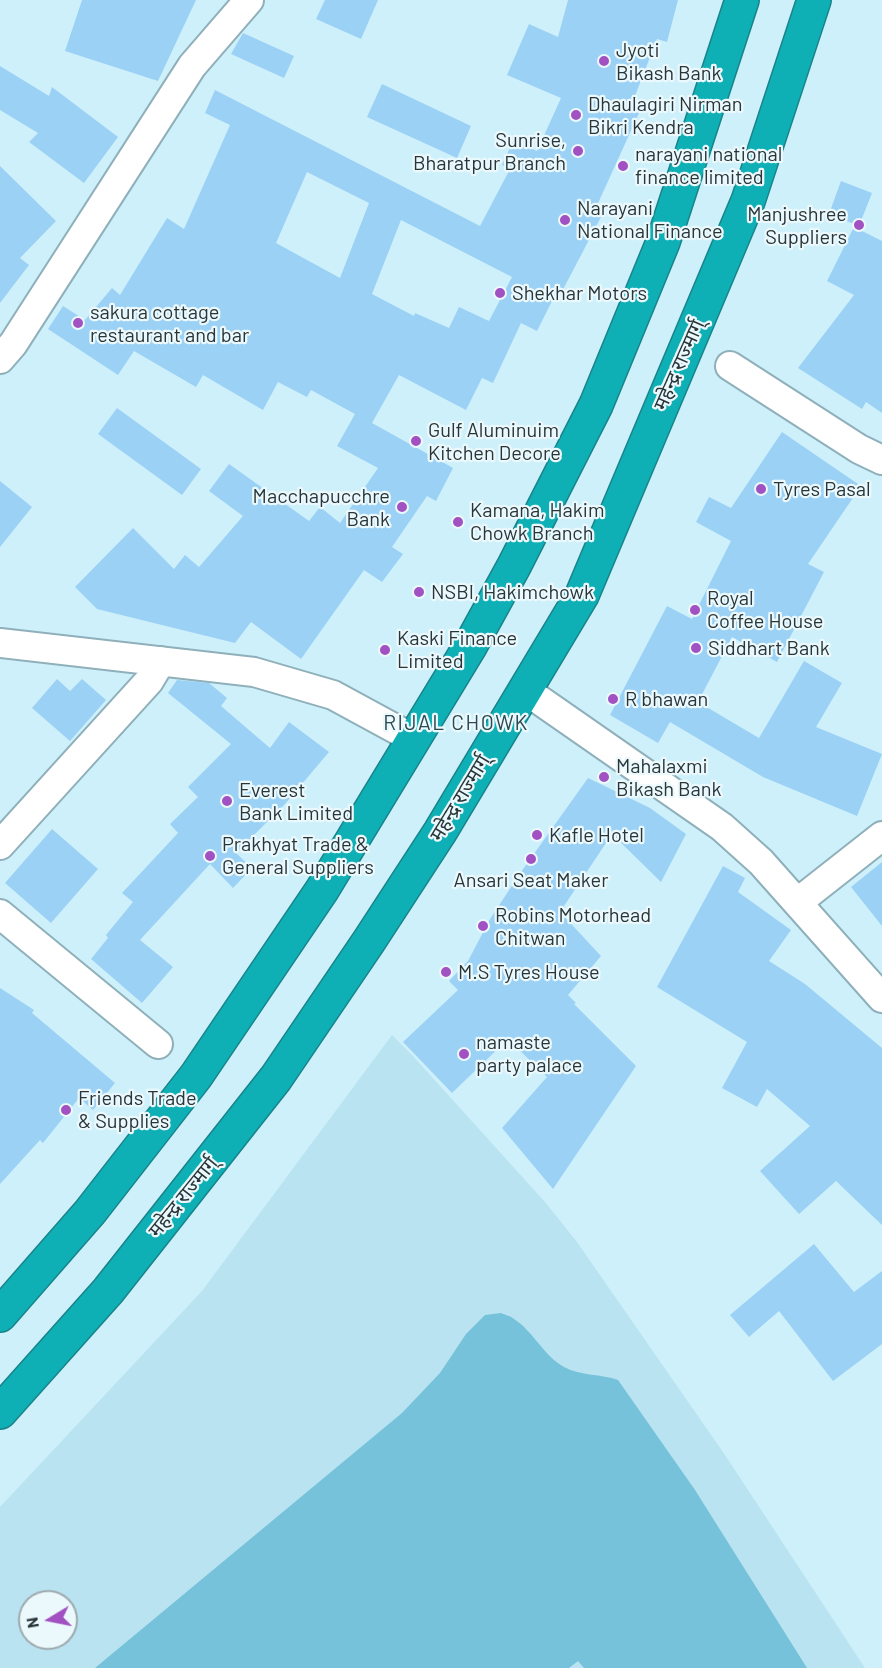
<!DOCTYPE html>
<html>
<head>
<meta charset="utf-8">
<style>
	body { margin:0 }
	#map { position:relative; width:882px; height:1668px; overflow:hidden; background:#cef0fb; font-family:Barlow,sans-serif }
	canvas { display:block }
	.north { position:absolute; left:18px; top:1590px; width:60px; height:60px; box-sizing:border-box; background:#ebf9fd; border:2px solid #9dabaf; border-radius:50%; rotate:260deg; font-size:16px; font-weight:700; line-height:24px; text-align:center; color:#283539 }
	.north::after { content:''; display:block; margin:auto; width:21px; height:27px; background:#a151c1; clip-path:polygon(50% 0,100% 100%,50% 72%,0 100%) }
</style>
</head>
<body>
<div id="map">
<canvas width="882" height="1668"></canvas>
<div class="north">N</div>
</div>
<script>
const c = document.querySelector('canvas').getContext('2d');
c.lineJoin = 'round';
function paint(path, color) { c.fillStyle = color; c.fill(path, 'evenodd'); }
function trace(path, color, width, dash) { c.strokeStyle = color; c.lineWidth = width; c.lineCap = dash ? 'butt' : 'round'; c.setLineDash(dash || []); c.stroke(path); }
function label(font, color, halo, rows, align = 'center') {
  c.font = font + ' Barlow,"Noto Sans Devanagari",sans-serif'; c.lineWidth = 4.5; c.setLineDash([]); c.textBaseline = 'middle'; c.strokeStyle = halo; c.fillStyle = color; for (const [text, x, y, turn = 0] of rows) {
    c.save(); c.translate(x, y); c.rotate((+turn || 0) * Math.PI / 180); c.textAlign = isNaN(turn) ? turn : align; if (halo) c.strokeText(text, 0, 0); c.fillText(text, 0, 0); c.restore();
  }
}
paint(new Path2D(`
	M392,1035L412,1055L545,1202L577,1242L725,1455L865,1668H0V1507L202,1291ZM30,1602H66V1638H30Z`), '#b9e3f0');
paint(new Path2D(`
	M501,1313C505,1315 511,1316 514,1319C533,1331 543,1355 564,1367C581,1376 601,1374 618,1380L695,1490L807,1668H584L578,1661L569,1668H95L402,1413L440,1373L466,1334L485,1315Z`), '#75c2da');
paint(new Path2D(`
	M82,0H196L158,81L65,51Z
	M325,0H378L361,39L316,19Z
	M568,0H678L667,42L657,39L630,109L639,113L594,212L601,217L557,301L553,299L537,331L521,323L493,383L482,378L466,410L399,375L372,423L453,468L436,501L427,496L392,547L403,554L382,582L364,570L301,659L251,622L235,643L97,609L75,587L133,528L174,569L185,555L199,567L243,516L209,491L229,464L309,521L320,507L340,523L378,468L337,446L355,414L311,390L307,397L278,382L263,410L203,375L196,387L134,351L118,375L48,329L63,306L85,320L112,288L120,295L167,218L184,229L230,125L205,113L215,90L480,226L510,169L502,165L513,141L537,151L561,98L507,75L529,24L558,37ZM307,172L369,203L340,278L276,243ZM401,220L512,277L489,321L459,307L449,328L415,313L414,316L372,294Z
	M243,33L294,56L284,78L231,54Z
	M0,66L49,96L52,87L118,137L84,183L29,142L38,133L0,110Z
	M382,84L471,126L457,158L367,117Z
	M0,166L56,221L20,258L29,265L0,303Z
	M841,181L872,193L859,226L829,214Z
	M854,227L882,241V413L866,402L862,409L798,368L854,295L827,281Z
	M117,408L201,469L182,495L98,434Z
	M782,432L861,486L808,564L824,572L777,662L732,637L698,702L759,738L804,661L842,683L816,727L882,754L857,816L763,777L670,722L658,743L610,715L667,606L692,619L731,541L696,522L709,497L731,508Z
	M0,481L32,507L0,547Z
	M57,679L70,691L82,679L106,700L70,741L32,708Z
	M177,680L209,683L227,698L221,706L270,748L289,722L329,752L285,804L236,853L252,868L233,888L210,864L140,940L173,967L142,1003L91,959L108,938L106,935L133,902L122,893L178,833L170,824L198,797L188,787L231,744L168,693Z
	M588,778L650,808L686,834L661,882L612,834L560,912L601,956L568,995L576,1003L574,1004L636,1066L553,1189L502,1128L547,1077L508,1039L452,1093L403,1042L458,990L449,981L468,961L490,919L521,872Z
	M52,829L98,869L51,923L5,883Z
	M882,862V926L851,887Z
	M723,866L745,878L738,892L791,930L769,961L805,984L882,1048V1225L836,1181L799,1214L760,1171L810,1126L767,1089L757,1107L722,1088L747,1042L657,987Z
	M0,988L34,1010L32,1013L115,1083L93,1110L79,1098L43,1143L40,1140L0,1184Z
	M814,1244L854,1292L882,1271V1344L833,1381L779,1311L749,1337L730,1315Z`), '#9bd1f5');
const street = new Path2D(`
	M0,359L13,344L192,66L249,0
	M730,366L859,449L882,460
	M0,643L254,672L333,695L414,739
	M525,690L722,827L761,862L882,998
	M0,845L149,681L161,661
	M798,902L882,836
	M0,914L158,1044`);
const highway = new Path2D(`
	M0,1315L90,1212L196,1076L322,890L469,648L514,566L596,405L663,242L742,0
	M0,1412L108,1291L276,1078L369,941L440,832L582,595L748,201L814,0`);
trace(street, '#8fb0ba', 32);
trace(highway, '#18848a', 36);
trace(street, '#fff', 28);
trace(highway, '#0fafb6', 33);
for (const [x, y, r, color] of [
	[604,61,6,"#a151c1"],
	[576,115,6,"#a151c1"],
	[578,151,6,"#a151c1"],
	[623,166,6,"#a151c1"],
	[565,220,6,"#a151c1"],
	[859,225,6,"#a151c1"],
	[500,293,6,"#a151c1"],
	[78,323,6,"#a151c1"],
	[416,441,6,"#a151c1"],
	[761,489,6,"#a151c1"],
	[402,507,6,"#a151c1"],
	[458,522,6,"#a151c1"],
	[419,592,6,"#a151c1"],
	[695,610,6,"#a151c1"],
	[696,648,6,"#a151c1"],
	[385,650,6,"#a151c1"],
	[613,699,6,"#a151c1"],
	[604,777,6,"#a151c1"],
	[227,801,6,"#a151c1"],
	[537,835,6,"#a151c1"],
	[210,856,6,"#a151c1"],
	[531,859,6,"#a151c1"],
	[483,926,6,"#a151c1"],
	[446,972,6,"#a151c1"],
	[464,1054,6,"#a151c1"],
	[66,1110,6,"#a151c1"]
]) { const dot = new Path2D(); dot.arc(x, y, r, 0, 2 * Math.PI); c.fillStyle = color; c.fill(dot); trace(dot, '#ebf9fd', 2); }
label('20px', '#283539', '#ebf9fd', [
	["Jyoti",616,50],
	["Bikash Bank",616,73],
	["Dhaulagiri Nirman",588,104],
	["Bikri Kendra",588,127],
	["Sunrise,",566,140,"right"],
	["Bharatpur Branch",566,163,"right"],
	["narayani national",635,154],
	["finance limited",635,177],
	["Narayani",577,208],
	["National Finance",577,231],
	["Manjushree",847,214,"right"],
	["Suppliers",847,237,"right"],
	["Shekhar Motors",512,293],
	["sakura cottage",90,312],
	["restaurant and bar",90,335],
	["Gulf Aluminuim",428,430],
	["Kitchen Decore",428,453],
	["Tyres Pasal",773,489],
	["Macchapucchre",390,496,"right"],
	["Bank",390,519,"right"],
	["Kamana, Hakim",470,510],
	["Chowk Branch",470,533],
	["NSBI, Hakimchowk",431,592],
	["Royal",707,598],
	["Coffee House",707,621],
	["Kaski Finance",397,638],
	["Limited",397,661],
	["Siddhart Bank",708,648],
	["R bhawan",625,699],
	["Mahalaxmi",616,766],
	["Bikash Bank",616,789],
	["Everest",239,790],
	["Bank Limited",239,813],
	["Kafle Hotel",549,835],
	["Prakhyat Trade &",222,844],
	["General Suppliers",222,867],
	["Ansari Seat Maker",531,880,"center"],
	["Robins Motorhead",495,915],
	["Chitwan",495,938],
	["M.S Tyres House",458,972],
	["namaste",476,1042],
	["party palace",476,1065],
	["Friends Trade",78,1098],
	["& Supplies",78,1121]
], 'left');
label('20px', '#283539', '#ebf9fd', [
	["महेन्द्र राज्मार्ग्",679,365,-66],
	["महेन्द्र राज्मार्ग्",460,798,-59],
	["महेन्द्र राज्मार्ग्",183,1197,-51]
]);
c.letterSpacing = '1.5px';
label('21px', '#2c4a53', '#ebf9fd', [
	["RIJAL CHOWK",456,723]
]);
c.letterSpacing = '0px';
</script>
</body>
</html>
